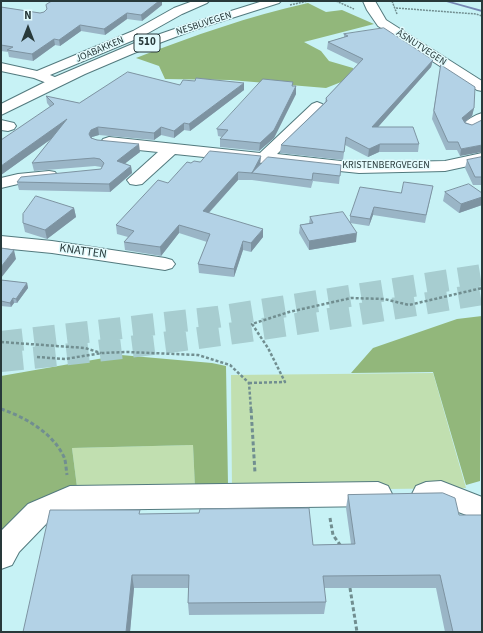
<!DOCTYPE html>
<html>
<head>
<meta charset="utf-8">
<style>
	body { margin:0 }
	#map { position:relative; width:483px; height:633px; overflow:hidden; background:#c7f2f5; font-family:"Source Sans 3",sans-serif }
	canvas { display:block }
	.frame { position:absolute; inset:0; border:2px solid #28393a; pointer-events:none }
	.north { position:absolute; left:8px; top:8px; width:40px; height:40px; -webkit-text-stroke:3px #e2fbfd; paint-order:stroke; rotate:0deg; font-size:11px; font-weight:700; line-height:16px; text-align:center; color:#28393a }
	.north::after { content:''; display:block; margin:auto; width:14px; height:18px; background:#28393a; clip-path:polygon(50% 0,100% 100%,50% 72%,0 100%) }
</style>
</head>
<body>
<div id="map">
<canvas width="483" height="633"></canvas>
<div class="frame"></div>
<div class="north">N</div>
</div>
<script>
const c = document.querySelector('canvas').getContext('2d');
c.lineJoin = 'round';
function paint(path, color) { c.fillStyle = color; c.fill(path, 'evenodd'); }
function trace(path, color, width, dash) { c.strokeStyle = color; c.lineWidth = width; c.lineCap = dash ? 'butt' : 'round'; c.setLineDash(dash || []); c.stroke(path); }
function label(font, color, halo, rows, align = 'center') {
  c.font = font + ' "Source Sans 3",sans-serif'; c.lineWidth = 3; c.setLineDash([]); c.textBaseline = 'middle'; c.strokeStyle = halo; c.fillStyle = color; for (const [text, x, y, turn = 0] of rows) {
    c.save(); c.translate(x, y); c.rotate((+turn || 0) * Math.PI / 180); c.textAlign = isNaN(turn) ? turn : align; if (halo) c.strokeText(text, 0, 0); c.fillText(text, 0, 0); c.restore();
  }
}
paint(new Path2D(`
	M433,373L466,488L232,491L231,375Z
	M193,445L195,488L77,487L72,448Z`), '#c1dfb0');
paint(new Path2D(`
	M308,3L326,12L342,10L374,24L304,42L321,51L329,61L353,68L354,77L326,88L230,80L165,79L159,66L136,58C193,36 249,16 308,3Z
	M482,316L480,481L466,485L433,372L351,373L373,348L457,319Z
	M121,355L212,363L226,366L228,485L195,488L193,445L72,448L77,487L1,542V376Z`), '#92b77b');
paint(new Path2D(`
	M443,1H449L482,10V12Z`), '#7587b3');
trace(new Path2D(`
	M1,342L217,317L482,275
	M1,361C162,346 322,321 482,294`), '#a7cdd0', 22, [22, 11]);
const minor = new Path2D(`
	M193,1H209L207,3L182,14L141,37L50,75L57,78L59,81L57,84L52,85L34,78L1,71V63L37,71L133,31L174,8Z
	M363,1H375L386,20L482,81V91L477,90L378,26L367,10Z
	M317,102L322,104L325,107L322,110L277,154L359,163L445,161L482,153V163L445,171L359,173L175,154L142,184L136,185L130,184L127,180L158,152L109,147L103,145L101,142L103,139L109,137L260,153L312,104Z
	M482,113V125L470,131L464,129L462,126C466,120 475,115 482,113Z
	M1,120L14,123L16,126L14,129L8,131L1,130Z
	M49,171L55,172L58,176L55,180L18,184L1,188V178L18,174Z
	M1,236L52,241L165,258L172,260L175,264L172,268L165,270L52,253L1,248Z
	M441,481L482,497V521L440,505L426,506L416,502L412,494L416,486L426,482Z
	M378,482L388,486L392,494L388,502L378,506L73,510L48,522L19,552L12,565L1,569V531L28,504L70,486Z`);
const major = new Path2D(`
	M263,1H281L279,3L194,30L146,48L85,74L1,115V104L55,77L137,42L186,25Z`);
trace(minor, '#537a7e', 2);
trace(major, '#537a7e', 2);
trace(new Path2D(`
	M336,1L354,9
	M392,1L397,14
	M290,5L308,1
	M396,8L476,14L482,16`), '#718e90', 1.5, [2, 1]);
trace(new Path2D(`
	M1,342L85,348L101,353
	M37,357L65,359L102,353L127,352L198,355L230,365L249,383L251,410
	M249,383L285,382L268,348L252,324L289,312L351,298L384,299L409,305L482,288
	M1,409L4,410`), '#718e90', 2.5, [3, 2]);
trace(new Path2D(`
	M1,409C25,417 53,433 64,457C66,462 66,469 67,475
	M251,409L255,473
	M330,518L333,535L341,546
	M350,588L357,632`), '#718e90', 3, [4, 2.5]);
paint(minor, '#fff');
paint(major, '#fff');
paint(new Path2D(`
	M52,1H162V5L142,21L127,19L105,35L81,31L60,46L55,45L33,61L9,57L8,52L1,51V7L40,13L44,12L47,10L46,5Z
	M344,34L433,60L431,67L378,127L419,144L418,152H379L368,157L345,145L343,160L280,153L281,145L325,102L326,98L358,64L327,49L328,42L344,37Z
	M441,65L474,108L472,116L465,122L472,125L460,156L457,150H446L432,119Z
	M180,85L244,90L190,131L184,130L174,138L161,135L154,140L99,135L92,137L91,138L140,152L125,163L131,166L132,173L110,192L19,190L17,182L101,169L102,167H101L95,166L34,171L32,163L52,138L1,175L50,107L47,103L46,96L79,103Z
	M293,86H296V94L274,138L259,151L220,147V139L222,137L218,136L217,129Z
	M261,156L260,164L341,165L339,184L313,181L311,188L252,180H238L209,213L263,237L251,252L243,250L234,277L199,273L198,264L207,242L179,233L161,256L125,250L124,242L128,237L117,234L116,225L168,183L191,163Z
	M482,157V185H473L465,168L467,160Z
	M433,186L425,223L373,215L369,226L350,223L356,242L309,250L299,233L300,225L309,223L310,217L350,222V216L401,193Z
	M445,192L482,193V205L459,213L443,201Z
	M74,208L76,217L47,239L25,232L23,223Z
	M1,280L27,283L28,288L17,303H14L11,307L1,306Z
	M443,493L482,632H445L436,588H324L326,602L324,614L189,615L188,603V588H134L130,632H23L140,514L313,545L351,544L346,508L348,495Z`), '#9ab5c6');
paint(new Path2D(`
	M159,1H162V5L142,21L141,15Z
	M127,13V19L105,35L104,29Z
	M80,25L81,31L60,46L59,40Z
	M54,39L55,45L33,61L32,54Z
	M433,60L431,67L371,135L372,127Z
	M244,83V90L190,131L189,124Z
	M296,86V94L274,138L259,151L260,143Z
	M474,108L472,116L460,126L462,118Z
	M67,119L68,127L1,175V166Z
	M184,123V130L174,138V131Z
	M98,127L99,135L92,137L90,142L89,134L91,130Z
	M161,127V135L154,140V133Z
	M139,144L140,152L118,169L117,161Z
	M380,144L379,152L368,157L369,149Z
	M482,145V152L460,156L461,149Z
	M261,156L260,164L252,173V181V173Z
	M131,166L132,173L110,192L109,184Z
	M238,172V180L203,219V211Z
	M482,197V205L459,213L461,204Z
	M374,207L373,215L369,226L370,219Z
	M74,208L76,217L47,239L45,230Z
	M179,225V233L161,256L160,247Z
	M263,229V237L251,252V243Z
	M357,233L356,242L309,250V241Z
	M243,241V250L234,277V269Z
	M14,250L16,259L1,278V267Z
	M27,283L28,288L17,303L16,299Z
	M13,298L14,303L11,307L10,303Z
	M132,575L134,588L130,632H126Z`), '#7d93a1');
const building = new Path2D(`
	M52,1H159L141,15L127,13L104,29L80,25L59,40L54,39L32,54L7,50L13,47L1,45V7L40,13L44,12L47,9L46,5Z
	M384,28L433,60L372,127H413L419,144H380L369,149L346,137L344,152L281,145L327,101L326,98L363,59L328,42L348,36L344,34Z
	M441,65L475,87L474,108L462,118L465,123L472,125L482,120V145L461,149L458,142H448L434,111Z
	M128,72L180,85L183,80L195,81L196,78L244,83L189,124L184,123L174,131L161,127L154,133L98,127L91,130L89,134L91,138L97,140L139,144L117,161L131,166L109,184L17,182L21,177L101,169L104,163L100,159L94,158L32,163L67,119L1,166V140L54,104L46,96L79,103Z
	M263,79L293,82L292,86H296L274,130L260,143L220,139L228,130L217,129Z
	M210,151L261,156L252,173L238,172L203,211L263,229L251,243L243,241L234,269L198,264L210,234L179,225L160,247L124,242L134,231L116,225L158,180L168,183L187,162L191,163L194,161L200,162Z
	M268,157L341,165L340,176L313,173L312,180L252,173Z
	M482,157V177H475L467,160Z
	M404,182L433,186L426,215L374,207L370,219L350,216L360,187L401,193Z
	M469,184L482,193V197L461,204L445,192Z
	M36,196L74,208L45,230L23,223V214Z
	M343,212L357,233L309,241L300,225L313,223L310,217Z
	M1,248L14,250L1,267Z
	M1,280L27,283L16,299L13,298L10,303L1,301Z
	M443,493L455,498L459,515H482V632H453L440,575L323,576L326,602L188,603L189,575H132L126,632H23L50,510H140L139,514L199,513L200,509L309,508L313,545L355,544L348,495Z`);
paint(building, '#b3d2e6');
trace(building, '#7d93a1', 1);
label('10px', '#28393a', '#e2fbfd', [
	["NESBUVEGEN",204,24,-18],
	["ÅSNUTVEGEN",421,48,33],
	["JOABAKKEN",100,50,-23],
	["KRISTENBERGVEGEN",386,166]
]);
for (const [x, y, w] of [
	[147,43,26]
]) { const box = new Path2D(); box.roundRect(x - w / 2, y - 9, w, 18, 3); c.fillStyle = '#e2fbfd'; c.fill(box); trace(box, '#28393a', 1); }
label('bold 11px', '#28393a', null, [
	["510",147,43]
]);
label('12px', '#28393a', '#e2fbfd', [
	["KNATTEN",83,252,8]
]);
</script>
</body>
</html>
